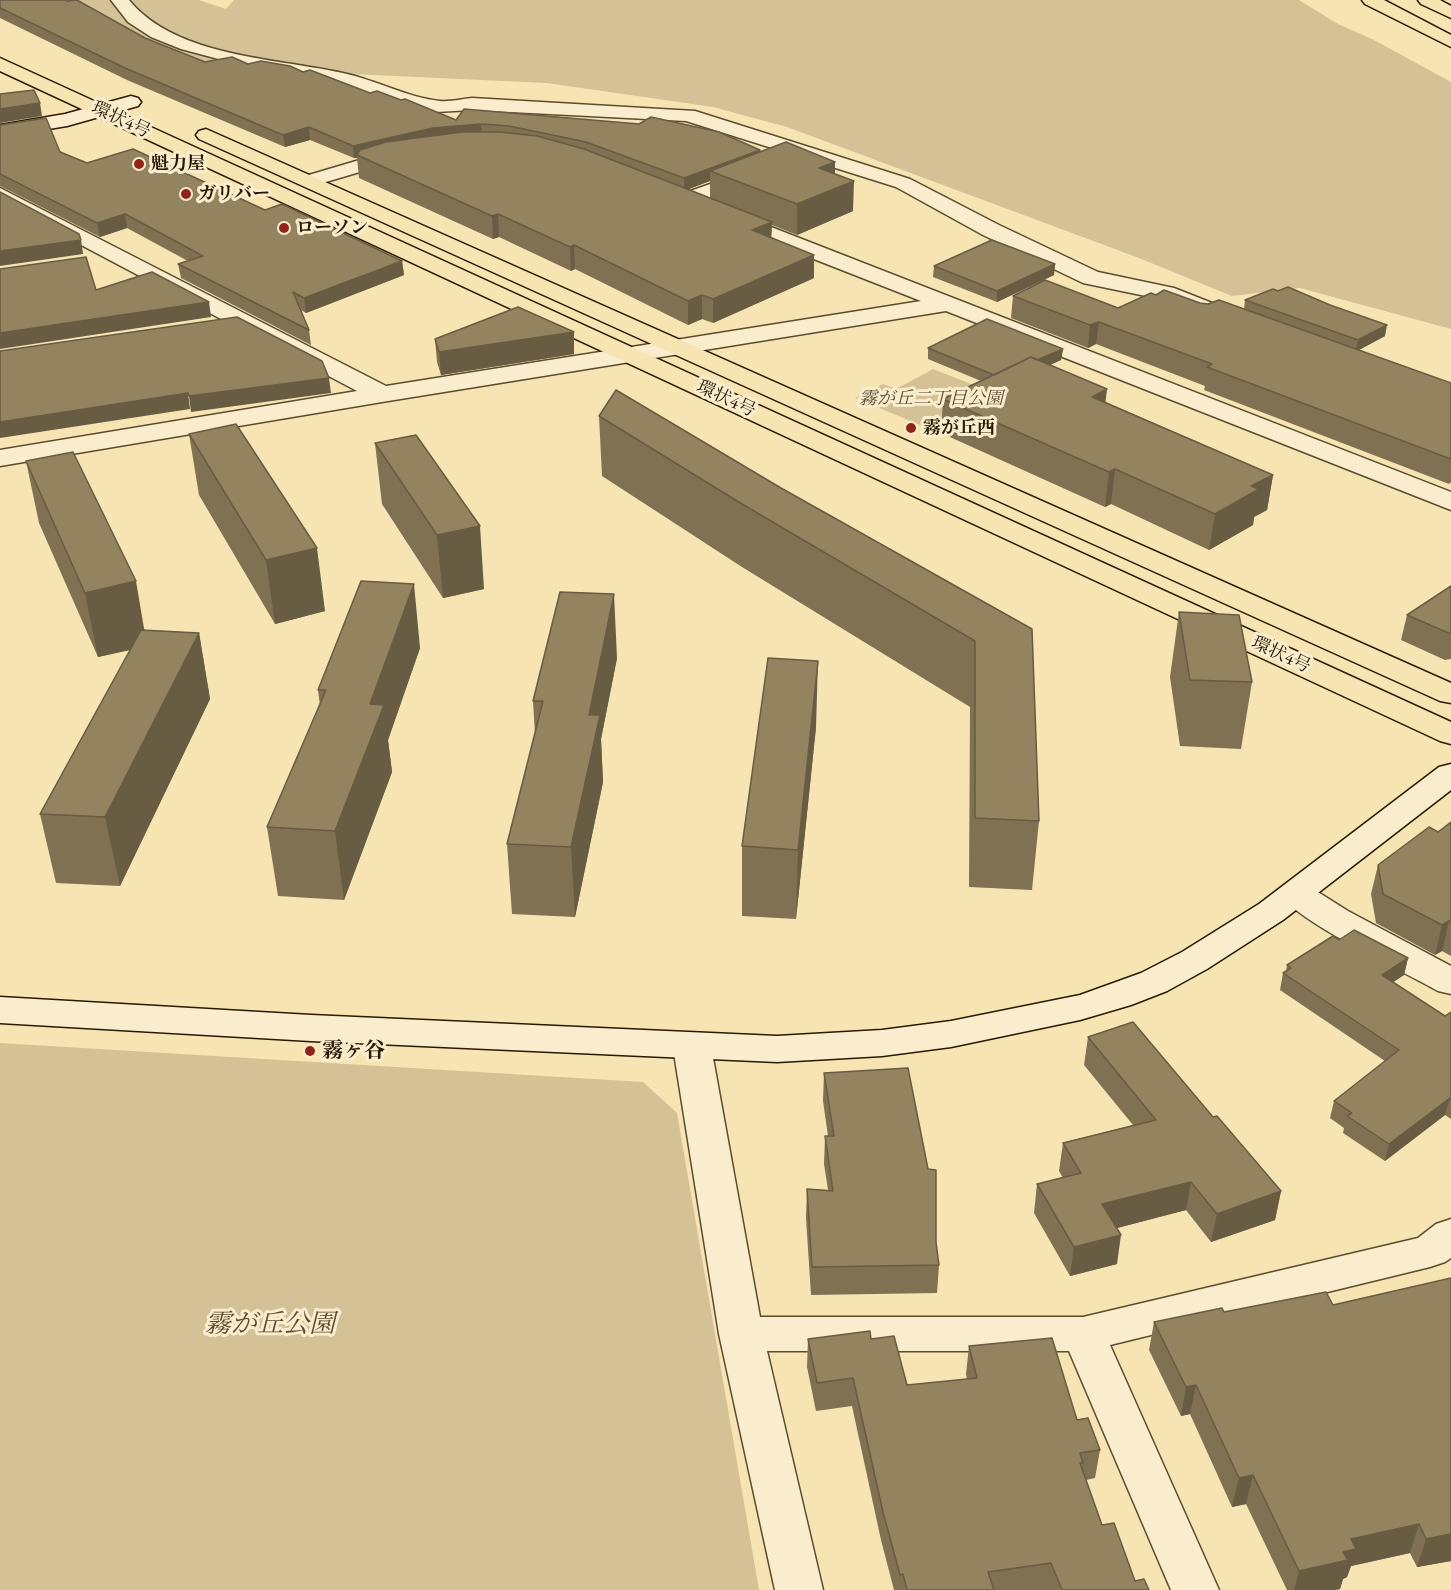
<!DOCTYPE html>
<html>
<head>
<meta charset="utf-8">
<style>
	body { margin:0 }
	canvas { display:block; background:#f7e4b3 }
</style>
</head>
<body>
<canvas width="1451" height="1590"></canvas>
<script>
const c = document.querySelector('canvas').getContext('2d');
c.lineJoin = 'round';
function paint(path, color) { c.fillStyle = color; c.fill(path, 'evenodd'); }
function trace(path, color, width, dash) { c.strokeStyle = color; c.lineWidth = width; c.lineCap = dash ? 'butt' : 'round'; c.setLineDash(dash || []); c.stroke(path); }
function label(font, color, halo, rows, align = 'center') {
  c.font = font + ' "EB Garamond","Noto Serif JP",serif'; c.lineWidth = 6; c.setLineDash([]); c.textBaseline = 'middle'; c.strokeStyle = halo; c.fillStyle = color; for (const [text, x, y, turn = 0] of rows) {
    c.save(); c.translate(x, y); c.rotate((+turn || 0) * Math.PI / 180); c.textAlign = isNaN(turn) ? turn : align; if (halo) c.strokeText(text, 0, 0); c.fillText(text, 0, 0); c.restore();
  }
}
paint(new Path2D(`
	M45,0H199L226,9L234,0H1299L1338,24L1374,40L1451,82V329L1300,288L1232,296L1139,258L787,127L713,107L547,83L330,73L205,63Z
	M933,369L994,393L930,429L855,398L883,384L896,389Z
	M0,1043L643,1082L677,1113L759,1590H0Z`), '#d4c195');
const street = new Path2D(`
	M111,0H129C176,58 279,58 347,74C378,81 409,98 440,101C451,102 461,99 472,98L695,111L910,179L999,225L1098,272L1174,288L1212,303L1216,308L1212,313L1204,315L1160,299L1083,283L983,235L896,187L686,121L472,110L436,112L343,85L256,69L181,49L151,37L128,22Z
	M400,148L407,150L410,154L407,158L309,187L302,185L298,181L302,177Z
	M753,169L760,171L763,175L760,179L684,207L676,206L673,201L676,196Z
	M0,188L386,386L921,301L722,223L719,218L722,213L730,211L1451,492V510L946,311L382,402L0,466V450L357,391L0,202Z
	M1298,884L1310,887L1348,911L1451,966V994L1438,991C1405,972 1298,922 1281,895L1286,887Z
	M692,1034L705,1038L711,1047L760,1317H1083L1418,1238L1436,1224L1451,1219V1258L1445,1262L1430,1267L1110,1345L1219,1590H1171L1069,1351H767L823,1590H775L719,1334L673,1047L679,1038Z`);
const secondary = new Path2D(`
	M131,96L138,98L141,102L138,106L67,126L0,137V125L65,114Z
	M1451,764V790L1283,920L1207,969L1167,991L1131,1005L1080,1020L951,1047L882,1056L777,1062L311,1041L0,1023V997L311,1015L777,1036L882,1030L951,1021L1080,995L1141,973L1182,952L1259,904L1439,767Z`);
const primary = new Path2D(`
	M0,58L1451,722V744L1440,741L0,71Z
	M206,129L1451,683V703L1440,701L199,139L196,135L199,131Z`);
const highway = new Path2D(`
	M1362,0H1384L1451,35V47L1365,4Z
	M1418,0H1440L1451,6V18L1421,4Z`);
trace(street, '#5c4c2f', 3);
trace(secondary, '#291903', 3);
trace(primary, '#291903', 3);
trace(highway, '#291903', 3);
paint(street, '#faedce');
paint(secondary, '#faedce');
paint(primary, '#f7e4b3');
paint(highway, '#f7e4b3');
paint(new Path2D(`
	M0,0L145,38L205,62L248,64L303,72L456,120L760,152L835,162V174L853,211L797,235L772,225L771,237L814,255V278L713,323L702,319L688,325L575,269L571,271L499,237L493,239L359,178L357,158H354L310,140L285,147L127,80L0,18ZM710,181V198L688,189Z
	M0,125L87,163L265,210L402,261L404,275L306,313L301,310L309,330L311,345L181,278L178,264L188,261L127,228L100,237L0,186Z
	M1055,264L1054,275L997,302L933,277L934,266Z
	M1156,295L1200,303L1244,309L1245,300L1385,336L1359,350L1451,383V482L1449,484L1204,390L1205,386L1096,344L1088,348L1011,318L1013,296L1118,308Z
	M574,332V354L441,375L437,362L435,339Z
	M928,348L1063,349L1061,360L1050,365L1106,402L1273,475L1267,510L1254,517L1253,525L1209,550L1111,504L1105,507L941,433L943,399L981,381L928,359Z
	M599,416L781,488L1032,629L1039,821L1032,890L969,887L970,707L742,567L602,476Z
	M189,434L325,611L275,624L199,495Z
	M375,443L484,589L443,598L382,504Z
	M26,461L145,630L199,633L210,699L120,886L56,883L40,814L130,650L98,657L39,523Z
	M1451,586V659L1445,660L1401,640L1407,615Z
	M1179,612L1252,682L1241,749L1180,746L1170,677Z
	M420,648L388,740L392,772L344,900L278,896L267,827L320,706L318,690Z
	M617,658L601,739L603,782L575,917L512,914L507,844L535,734L533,701Z
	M816,727L796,919L742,916V846Z
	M1451,822V956L1442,951L1435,955L1376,923L1371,894L1378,865L1438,832Z
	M1339,940L1408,958L1404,975L1393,982L1445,1016L1451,1012V1119L1445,1115L1385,1161L1343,1133L1344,1128L1330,1118L1334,1101L1385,1061L1280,990L1283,973L1286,971L1287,965Z
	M1088,1037L1213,1117L1281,1191L1275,1220L1211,1242L1186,1210L1117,1228V1264L1070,1276L1034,1213L1037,1184L1063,1178L1059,1171L1063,1143L1133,1125L1084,1065Z
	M824,1073L936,1242L939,1265L937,1293L811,1295L806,1218L807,1189L828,1190L824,1164L825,1136H828L823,1101Z
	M1451,1278V1561L1417,1567L1410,1553L1351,1566L1347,1577L1343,1579L1340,1589L1334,1590H1287L1246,1504L1232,1507L1190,1414L1181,1416L1149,1350L1154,1322L1224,1312L1333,1305Z
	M808,1339H871L907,1385L967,1379L966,1374L969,1346L1077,1420L1100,1450L1095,1478L1086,1480L1102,1525L1135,1581L1149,1590H894L881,1540L852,1406L816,1411L807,1367Z`), '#7f7152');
paint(new Path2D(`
	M40,103L42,116L0,123V109Z
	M481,124L482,137L357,155V158H354L353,146L433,128Z
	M309,127L310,140L285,147L283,135Z
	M760,150V162L710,171V181L684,191V178Z
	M835,162L834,189L854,181L853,211L797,235V204L819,168Z
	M125,214L127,228L100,237L97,223Z
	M498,214L499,237L493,239L492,216Z
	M772,222L771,245L752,230Z
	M81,240L83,254L0,266V251Z
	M574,245L575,269L571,271L570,247Z
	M814,255V278L713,323V299Z
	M402,261L404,275L306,313L304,298Z
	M1055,264L1054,275L997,302V291Z
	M702,295V319L688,325V301Z
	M209,302L211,317L0,349V333Z
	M1099,322L1096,344L1088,348L1090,325Z
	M1387,325L1385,336L1355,352L1358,340Z
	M574,332V354L441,375L439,352Z
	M1063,349L1061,360L998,388L999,377Z
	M329,378L331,393L191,412L189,396Z
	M1107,389L1103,423L1092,397Z
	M188,393L190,409L0,438V422Z
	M1115,469L1111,504L1105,507L1109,472Z
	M1273,475L1267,510L1254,517L1253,525L1209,550L1215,514L1251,486Z
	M480,526L484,589L443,598L437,535Z
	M317,548L325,611L275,624L266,560Z
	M136,581L147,646L98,657L85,593Z
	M414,584L420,648L388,740L392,772L344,900L335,831L370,704Z
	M614,594L617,658L601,739L603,782L575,917L571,847L589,715Z
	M199,633L210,699L120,886L105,817Z
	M818,661L816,727L796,919L798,850Z
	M1449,921L1442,951L1435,955L1442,925Z
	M1408,958L1404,975L1378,992L1382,975Z
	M1450,1098L1445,1115L1385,1161L1389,1144Z
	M1191,1182L1186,1210L1098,1233L1102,1204Z
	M1281,1191L1275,1220L1211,1242L1217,1214Z
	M1121,1235L1117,1264L1070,1276L1074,1247Z
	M1196,1385L1190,1414L1181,1416L1186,1387Z
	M1253,1475L1246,1504L1232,1507L1239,1478Z
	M1419,1524L1410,1553L1351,1566L1347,1577L1343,1579L1340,1589L1334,1590H1294L1299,1571L1343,1552L1351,1539Z
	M1451,1534V1561L1417,1567L1426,1539Z`), '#685c42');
const building = new Path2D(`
	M0,0H65L67,1L77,0L145,38L205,62L232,57L248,64L261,61L290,66L303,72L310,70L370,93L377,91L401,100L405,99L456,120L464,109L639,124L651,117L719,132L760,150L684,178L586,142L509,126L481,124L433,128L353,146L309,127L283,135L125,68L0,8Z
	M34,90L40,103L0,109V94Z
	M46,118L60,152L87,163L133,149L265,210L282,204L402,261L304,298L293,292L309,330L178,264L203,256L125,214L97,223L0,174V125Z
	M462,132H500L537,136L584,149L772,222L752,230L814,255L713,299L702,295L688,301L574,245L570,247L498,214L492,216L357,155L360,150L386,142Z
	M786,142L835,162L819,168L854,181L797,204L710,171Z
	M0,192L79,234L81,240L0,251Z
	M992,240L1055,264L997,291L934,266Z
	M86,257L96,290L152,272L209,302L0,333V269Z
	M1045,280L1118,308L1151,293L1156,295L1164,290L1200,303L1208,304L1219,300L1451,383V459L1207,367L1212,364L1099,322L1090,325L1013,296Z
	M1288,287L1330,305L1387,325L1358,340L1245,300L1273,289L1278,291Z
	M518,307L574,332L439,352L435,339Z
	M237,317L322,361L329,378L189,396L188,393L0,422V351Z
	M987,319L1063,349L1037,360L1031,357L994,375L928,348Z
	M1031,357L1107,389L1092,397L1273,475L1251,486L1259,489L1215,514L1115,469L1109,472L943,399Z
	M616,390L781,488L1032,629L1039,821L975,818V641L742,504L599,416Z
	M236,424L317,548L266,560L189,434Z
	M416,435L480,526L437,535L375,443Z
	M73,452L136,581L85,593L26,461Z
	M361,581L414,584L370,704L384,705L335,831L267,827L326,690H318Z
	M1451,586V634L1407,615Z
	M560,592L614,594L589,715H600L571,847L507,844L543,701H533Z
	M1179,612L1239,615L1252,682L1190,680Z
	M141,630L199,633L105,817L40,814Z
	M768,658L818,661L798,850L742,846Z
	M1451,822V922L1449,921L1442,925L1383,894L1378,865L1429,827L1438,832Z
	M1354,930L1408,958L1382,975L1445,1016L1451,1012V1099L1450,1098L1389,1144L1347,1116L1352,1113L1334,1101L1399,1050L1283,973L1291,968L1287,965L1333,936L1339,940Z
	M1133,1022L1213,1117L1217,1116L1281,1191L1217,1214L1191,1182L1102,1204L1121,1235L1074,1247L1037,1184L1081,1173L1063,1143L1156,1120L1088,1037Z
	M908,1068L928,1169L936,1170V1242L939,1265L812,1267L807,1189L833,1191L825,1136H834L824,1073Z
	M1451,1278V1534L1426,1539L1419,1524L1351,1539L1356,1549L1343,1552L1348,1560L1299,1571L1253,1475L1239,1478L1196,1385L1186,1387L1154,1322L1222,1308L1224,1312L1326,1292L1333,1305Z
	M870,1331L871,1339L894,1336L907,1385L977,1378L969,1346L1052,1338L1077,1420L1088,1418L1100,1450L1080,1453L1083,1463H1080L1102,1525L1114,1523L1135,1581L1144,1579L1149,1590H1062L1051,1563L988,1572L994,1590H907L903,1574L900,1575L883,1512L853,1378L817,1383L808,1339Z`);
paint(building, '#94835f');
trace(building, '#685c42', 1.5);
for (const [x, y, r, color] of [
	[139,164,6,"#8f2418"],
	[186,194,6,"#8f2418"],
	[284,228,6,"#8f2418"],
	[911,428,6,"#8f2418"],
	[310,1051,6,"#8f2418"]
]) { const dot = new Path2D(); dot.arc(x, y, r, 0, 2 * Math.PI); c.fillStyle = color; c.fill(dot); trace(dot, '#faedce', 2); }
label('18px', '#291903', '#faedce', [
	["環状4号",121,120,25],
	["環状4号",726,399,25],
	["環状4号",1281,655,25]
]);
label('bold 18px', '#291903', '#faedce', [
	["魁力屋",151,164],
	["ガリバー",198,194],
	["ローソン",296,228],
	["霧が丘西",923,428]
], 'left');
label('italic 18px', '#5c4b2f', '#faedce', [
	["霧が丘二丁目公園",931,399]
]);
label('bold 21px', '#291903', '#faedce', [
	["霧ヶ谷",322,1051]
], 'left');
label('italic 26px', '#5c4b2f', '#faedce', [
	["霧が丘公園",270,1325]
]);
</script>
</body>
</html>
